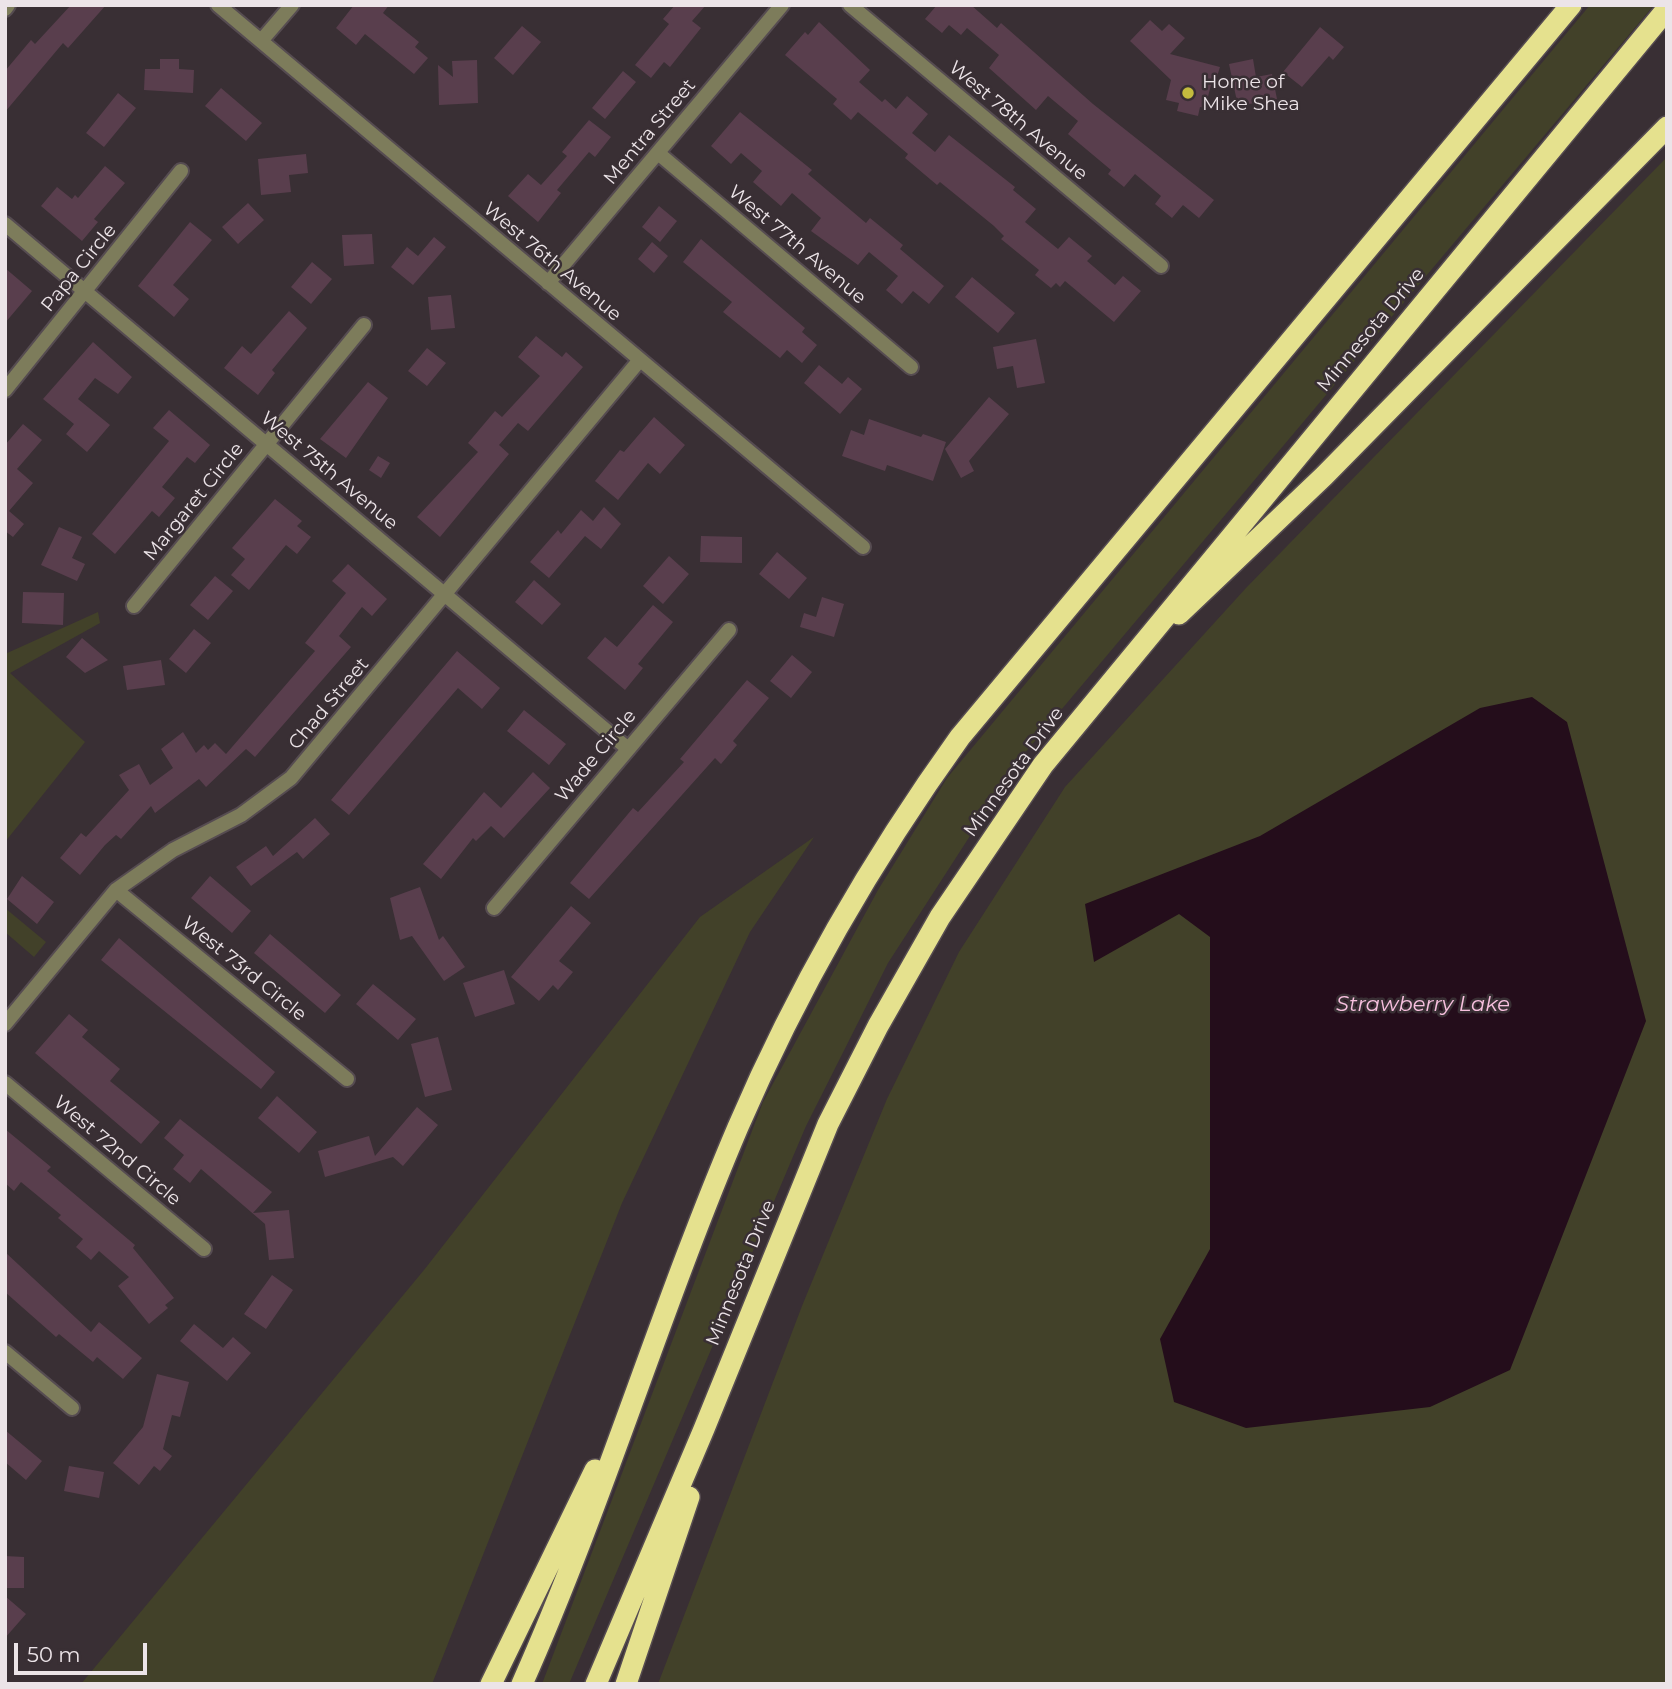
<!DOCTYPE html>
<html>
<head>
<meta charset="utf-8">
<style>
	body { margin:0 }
	#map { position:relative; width:1672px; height:1689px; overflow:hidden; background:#392f34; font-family:Montserrat,sans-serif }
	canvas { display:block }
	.frame { position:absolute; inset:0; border:7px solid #ece4e8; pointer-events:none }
	.scale { position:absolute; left:14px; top:1643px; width:133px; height:32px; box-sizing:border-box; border:4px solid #ece4e8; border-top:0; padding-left:9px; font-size:21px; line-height:24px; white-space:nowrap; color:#ece4e8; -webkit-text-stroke:5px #392f34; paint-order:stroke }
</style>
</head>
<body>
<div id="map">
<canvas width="1672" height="1689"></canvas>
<div class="frame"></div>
<div class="scale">50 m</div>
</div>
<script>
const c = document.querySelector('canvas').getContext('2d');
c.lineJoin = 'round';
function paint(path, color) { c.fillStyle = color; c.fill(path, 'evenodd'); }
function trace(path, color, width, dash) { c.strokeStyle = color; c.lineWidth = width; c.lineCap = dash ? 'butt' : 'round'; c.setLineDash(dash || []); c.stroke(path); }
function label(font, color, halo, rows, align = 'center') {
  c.font = font + ' Montserrat,sans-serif'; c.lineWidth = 5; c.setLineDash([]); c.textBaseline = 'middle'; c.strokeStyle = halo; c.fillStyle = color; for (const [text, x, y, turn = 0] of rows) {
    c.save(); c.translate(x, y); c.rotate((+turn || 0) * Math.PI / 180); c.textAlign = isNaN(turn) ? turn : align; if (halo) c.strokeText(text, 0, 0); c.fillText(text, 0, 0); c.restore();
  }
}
paint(new Path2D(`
	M1590,5H1654L1019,760L888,963L806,1126L569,1684H542L763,1102L878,890L947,778Z
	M1667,157V1684H658L802,1306L887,1099L959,952L1065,787L1246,588Z
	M98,612L100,623L10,673L85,742L5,842V654Z
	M814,837L750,932L622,1203L432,1684H81L424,1270L700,917Z
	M5,908L46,942L34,957L5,932Z`), '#424129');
paint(new Path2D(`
	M1532,697L1567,722L1646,1021L1510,1370L1430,1407L1246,1428L1174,1402L1160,1339L1210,1249V937L1179,914L1094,962L1085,904L1260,836L1480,708Z`), '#240d1b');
paint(new Path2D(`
	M71,5H106L68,48L63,43L5,112V71L31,40L35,44Z
	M354,5H389L383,13L419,42L415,47L428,58L414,74L365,34L356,45L336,28Z
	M675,5H706L692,21L701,28L670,67L664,62L651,78L635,65L669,24L663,19Z
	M937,5H971L997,28L1001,23L1093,104L1214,200L1199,218L1183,205L1172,218L1155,204L1161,196L1135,174L1124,187L1108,174L1111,170L1068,134L1078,121L1048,96L1036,110L989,68L999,55L967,28L961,35L949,25L942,33L925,19Z
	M1150,20L1162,31L1169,24L1185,38L1170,54L1220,67L1214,86L1211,85L1205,108L1200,107L1198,116L1177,111L1179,103L1166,100L1171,80L1130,41Z
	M819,22L870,70L859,82L882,102L885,99L896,109L907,96L928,114L912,133L935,152L949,135L1015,187L1013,190L1036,209L1025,222L1058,249L1069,237L1092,256L1087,261L1115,285L1123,276L1141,291L1114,322L1065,281L1060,287L1056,283L1051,288L1035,275L1039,270L1001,239L1004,236L994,226L940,182L937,185L905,158L908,154L858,112L851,120L833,104L837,99L785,55L805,32L808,35Z
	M522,26L541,42L513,75L494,58Z
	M1320,27L1344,47L1333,60L1329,56L1302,87L1283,72Z
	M160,59H179V69L194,70L193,93L144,90L145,69H160Z
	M1253,59L1256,77L1272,74L1277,99L1238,106L1229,64Z
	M477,60L478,103L439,105L438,65L453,77L452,61Z
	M623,71L636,82L605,119L592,108Z
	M221,88L262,123L246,141L205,106Z
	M118,93L136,108L104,147L86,133Z
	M740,112L812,170L808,174L866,223L870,218L903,245L900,249L944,286L929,304L913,291L902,304L886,290L898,276L869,252L858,265L811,231L821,218L792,193L781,206L753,182L762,171L741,153L731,164L711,146Z
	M589,120L611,137L595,157L589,152L557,190L561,193L538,222L508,196L528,174L541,185L567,156L562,152Z
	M306,154L308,173L289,175L291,192L261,195L258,159Z
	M105,166L125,183L94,219L98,222L82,241L41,206L57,187L72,199L75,195L78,198Z
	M248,203L264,220L238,244L222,227Z
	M659,206L677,221L660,242L642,227Z
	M190,222L212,240L173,285L189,299L174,317L138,286Z
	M372,234L374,264L344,266L342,235Z
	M434,237L446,247L413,285L391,267L407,247L418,256Z
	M701,239L805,328L802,332L817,345L802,363L787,350L780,358L723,312L732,302L683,262Z
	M652,242L668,256L654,273L638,259Z
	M312,262L332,279L311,304L291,287Z
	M5,268L32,291L5,323Z
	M972,277L1015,313L998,333L955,297Z
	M451,295L455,328L431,330L428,297Z
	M289,311L307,328L272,370L275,373L258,395L224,368L242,346L251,354Z
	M536,336L562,357L566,352L583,367L528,431L518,423L499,445L509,454L440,537L417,517L478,452L468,443L495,411L502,417L540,376L518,357Z
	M1036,339L1045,383L1017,388L1013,366L997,369L993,347Z
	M93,342L132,377L118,394L95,378L78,399L110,425L87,452L66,434L74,424L43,399Z
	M427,348L446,363L427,386L408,371Z
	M819,365L842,384L848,377L862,389L840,414L804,383Z
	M368,382L388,398L346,458L320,439Z
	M989,397L1009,414L969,461L974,471L961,478L945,449Z
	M169,410L210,445L195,463L187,457L162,487L175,498L159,517L152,511L115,554L92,534L169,441L153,428Z
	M654,417L685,445L660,474L648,463L618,500L595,481L620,450L624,452Z
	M869,419L921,437L923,434L946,442L933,481L887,465L885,471L842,456L851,430L864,435Z
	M23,424L42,440L17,469L33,483L9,511L24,524L13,537L5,531V445Z
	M378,456L390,463L381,478L369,470Z
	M275,499L302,521L297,526L311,537L297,554L286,545L249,590L231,575L245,559L232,548Z
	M604,507L621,524L601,549L585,536L549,578L530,562L558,530L561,534L581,510L593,521Z
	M59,527L82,537L72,558L85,564L77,581L41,565Z
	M701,536L742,537V563L700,562Z
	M777,552L807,578L789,599L759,574Z
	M669,556L689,574L663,604L643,586Z
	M348,564L387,599L372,616L362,607L339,636L351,647L255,757L246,749L206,787L199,779L155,813L151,806L121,839L116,835L105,845L80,875L60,858L81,833L86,837L129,790L119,775L139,764L150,785L173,768L161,749L183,732L196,753L204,745L208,750L215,743L226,754L315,651L305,643L346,593L332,581Z
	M215,576L233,591L208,620L190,605Z
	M534,580L561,604L542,625L515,602Z
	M23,592L64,593L63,625L22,623Z
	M822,597L844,604L834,637L800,627L804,613L816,617Z
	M653,605L673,622L638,664L643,668L625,690L587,658L605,637L617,647Z
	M194,629L211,643L186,673L169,659Z
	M82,638L108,660L85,673L66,657Z
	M457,651L500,688L482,709L458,688L349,815L331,800Z
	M792,655L812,672L791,698L770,681Z
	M161,660L165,685L127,690L123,666Z
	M747,680L769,698L733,741L737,745L721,764L715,758L589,899L570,883L633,808L638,812L684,762L680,759Z
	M524,710L566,744L549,765L507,731Z
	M533,772L550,788L504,838L491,826L476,841L473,838L441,879L423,864L484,792L501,808Z
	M315,818L330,834L303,859L297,852L251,886L236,867L266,846L273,856Z
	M22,876L54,902L37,924L7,899Z
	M210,876L251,911L232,933L191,898Z
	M420,887L439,940L443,936L465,967L444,981L412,936L400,940L390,898Z
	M571,906L591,923L559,961L573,972L558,990L553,985L539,1001L511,977Z
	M270,934L341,995L325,1013L254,953Z
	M119,938L275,1072L261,1089L101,960Z
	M504,970L515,1004L475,1017L463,983Z
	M373,984L416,1019L398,1040L356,1004Z
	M69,1014L88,1030L82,1037L120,1069L110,1081L160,1122L141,1144L35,1053Z
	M438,1037L452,1090L425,1097L411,1044Z
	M277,1096L317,1132L299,1153L258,1118Z
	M417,1107L438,1125L403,1166L393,1157L325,1177L318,1151L369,1136L375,1156Z
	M180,1119L272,1192L253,1213L289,1210L294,1258L269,1260L265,1224L201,1169L190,1183L173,1169L184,1155L164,1138Z
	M5,1129L51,1167L47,1171L135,1245L133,1248L174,1298L165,1305L168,1308L149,1324L118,1286L129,1277L99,1251L91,1260L76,1247L83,1239L58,1218L61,1215L21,1182L14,1191L5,1183Z
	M5,1252L91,1332L99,1322L142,1358L123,1379L97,1357L93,1362L59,1334L56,1337L5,1292Z
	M272,1275L293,1290L266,1329L244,1314Z
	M194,1324L223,1348L233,1337L251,1353L227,1381L180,1341Z
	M157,1374L189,1382L180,1417L172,1415L163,1449L172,1456L160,1471L154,1466L139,1485L113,1463L143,1427Z
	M5,1430L42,1461L26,1480L5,1462Z
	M69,1466L104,1472L99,1498L64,1491Z
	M5,1556L24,1557V1588H5Z
	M5,1596L26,1614L5,1638Z`), '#593e4d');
const minor = new Path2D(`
	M218,5L863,547
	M850,5L1161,266
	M5,9L8,5
	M261,41L292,5
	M658,153L911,367
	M5,224L627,748
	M548,283L782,5
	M5,390L181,171
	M134,606L364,325
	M116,890L347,1079
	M494,908L729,630
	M5,1024L116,890L173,850L241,815L291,778L639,361
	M5,1083L204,1249
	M5,1352L72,1408`);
const motorway = new Path2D(`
	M1179,614L1324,476L1667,127
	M491,1684L595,1470
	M522,1684C603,1502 660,1310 738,1127C797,990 873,858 960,737L1571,5
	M596,1684L704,1429L828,1124L878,1026L940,917L1043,765L1667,9
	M626,1684L689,1497`);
trace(minor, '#564c51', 18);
trace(motorway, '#564c51', 24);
trace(minor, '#7d7c5b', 14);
trace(motorway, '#e5e18e', 21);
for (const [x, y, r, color] of [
	[1188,93,7,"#c4bc3e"]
]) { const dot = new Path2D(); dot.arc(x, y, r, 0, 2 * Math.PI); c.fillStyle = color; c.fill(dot); trace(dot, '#392f34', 2.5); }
label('19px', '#ece4e8', '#392f34', [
	["Home of",1202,82],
	["Mike Shea",1202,104]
], 'left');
label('19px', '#ece4e8', '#392f34', [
	["West 78th Avenue",1018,121,40],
	["Mentra Street",650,132,-50],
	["West 77th Avenue",797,245,40],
	["West 76th Avenue",552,262,40],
	["Papa Circle",79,268,-51],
	["Minnesota Drive",1371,330,-50],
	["West 75th Avenue",329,471,40],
	["Margaret Circle",194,502,-51],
	["Chad Street",329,704,-50],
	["Wade Circle",596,756,-50],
	["Minnesota Drive",1014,772,-54],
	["West 73rd Circle",244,969,39],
	["West 72nd Circle",117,1151,40],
	["Minnesota Drive",741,1273,-68]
]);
label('italic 21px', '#f8c0df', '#392f34', [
	["Strawberry Lake",1423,1005]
]);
</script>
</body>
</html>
